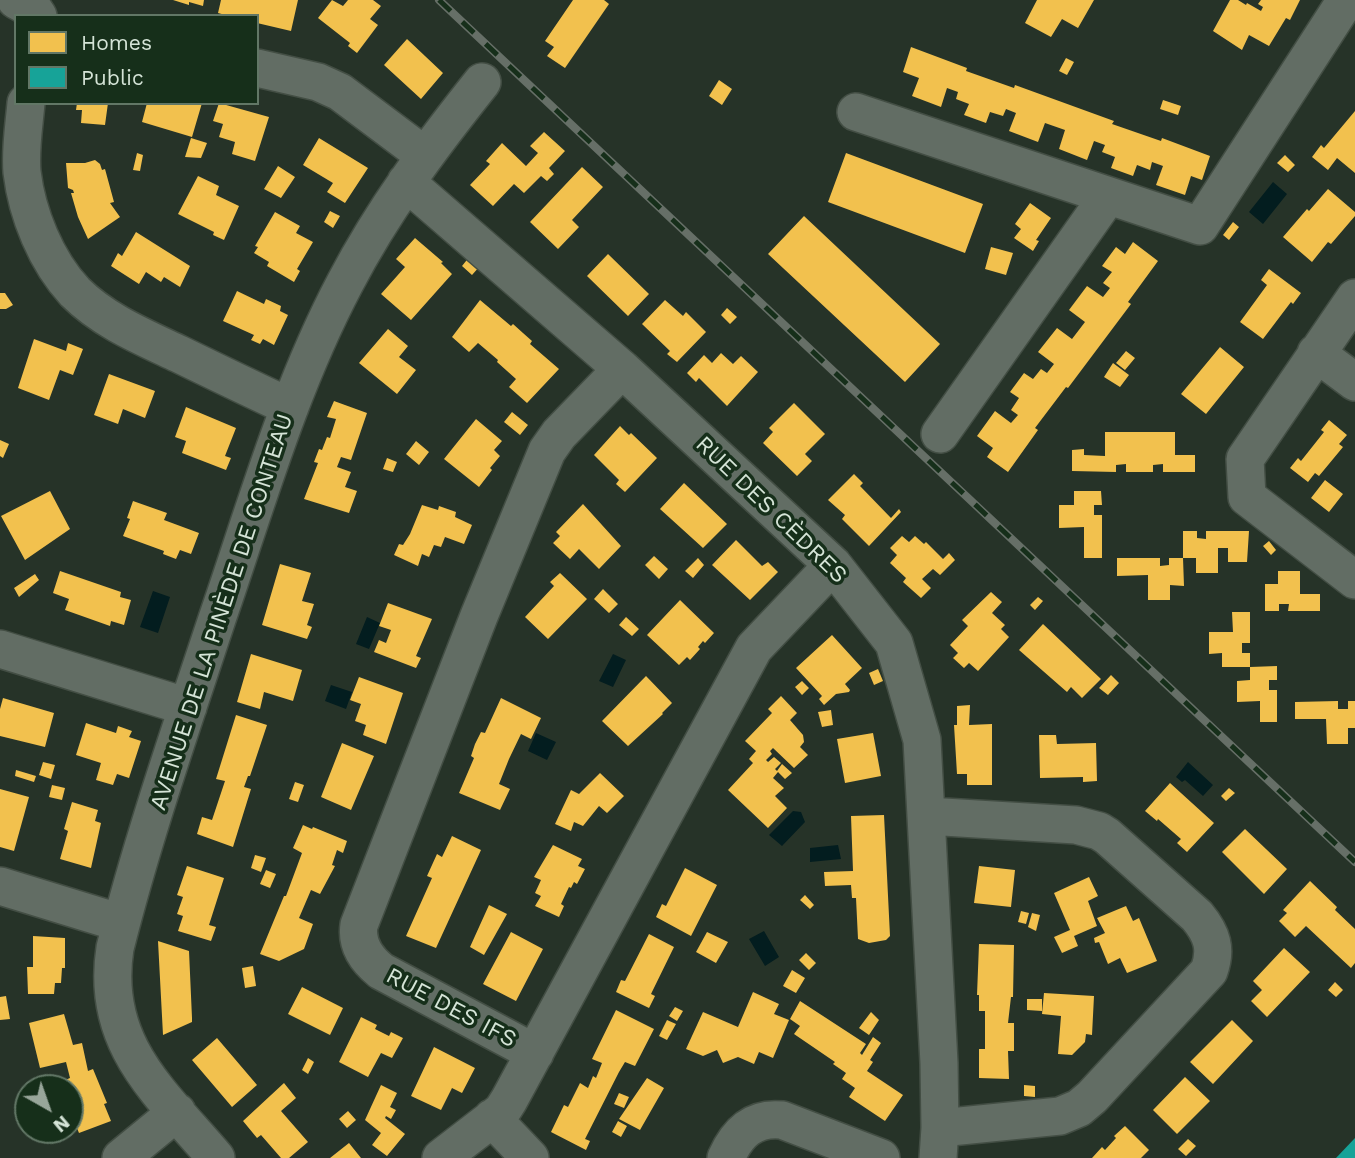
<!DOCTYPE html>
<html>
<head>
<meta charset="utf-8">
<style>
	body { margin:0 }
	#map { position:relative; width:1355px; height:1158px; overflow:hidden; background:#263328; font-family:"Work Sans",sans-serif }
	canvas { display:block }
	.legend { position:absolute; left:14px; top:14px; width:245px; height:91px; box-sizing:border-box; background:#162f1a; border:2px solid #627766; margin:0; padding:9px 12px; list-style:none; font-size:21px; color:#d5e4d7 }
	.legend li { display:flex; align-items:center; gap:14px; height:35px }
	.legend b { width:35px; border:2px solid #627766 }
	.north { position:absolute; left:14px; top:1074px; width:70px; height:70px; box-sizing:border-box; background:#162f1a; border:2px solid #627766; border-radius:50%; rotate:140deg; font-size:19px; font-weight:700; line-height:28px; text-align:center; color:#d5e4d7 }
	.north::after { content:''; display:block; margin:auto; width:24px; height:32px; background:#98a69a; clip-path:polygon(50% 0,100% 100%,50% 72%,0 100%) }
</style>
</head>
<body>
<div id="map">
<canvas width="1355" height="1158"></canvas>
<ul class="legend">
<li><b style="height:19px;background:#f2c14e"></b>Homes</li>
<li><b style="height:19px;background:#17a398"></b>Public</li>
</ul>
<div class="north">N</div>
</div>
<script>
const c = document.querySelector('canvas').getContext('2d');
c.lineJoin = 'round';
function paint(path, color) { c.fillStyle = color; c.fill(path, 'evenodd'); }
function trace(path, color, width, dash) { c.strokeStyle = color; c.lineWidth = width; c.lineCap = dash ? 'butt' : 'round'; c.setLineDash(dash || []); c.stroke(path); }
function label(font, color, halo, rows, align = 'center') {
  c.font = font + ' "Work Sans",sans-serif'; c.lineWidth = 7; c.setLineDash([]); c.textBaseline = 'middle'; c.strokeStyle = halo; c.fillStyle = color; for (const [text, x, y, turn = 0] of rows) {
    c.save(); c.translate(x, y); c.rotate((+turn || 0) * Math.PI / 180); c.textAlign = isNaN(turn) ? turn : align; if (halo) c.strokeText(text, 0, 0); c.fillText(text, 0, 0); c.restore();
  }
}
paint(new Path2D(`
	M1273,182L1287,194L1263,224L1249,212Z
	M153,591L170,597L158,633L140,627Z
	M367,617L380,623L369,649L356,644Z
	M613,654L626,660L613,687L599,681Z
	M331,685L352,692L346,709L325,701Z
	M536,733L556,742L547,760L528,751Z
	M1188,762L1213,785L1203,796L1185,780L1182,782L1176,777Z
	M793,811L801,812L805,822L782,846L769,835Z
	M838,845L841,859L810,862V848Z
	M764,931L779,957L765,966L749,939Z`), '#031d1f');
paint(new Path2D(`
	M173,0H204L203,6L189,2V5Z
	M221,0H298L291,31L257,23V16H229L218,13Z
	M332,0L343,6L348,0H373L381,6L370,19L378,25L357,53L348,46L350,43L318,18Z
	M573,0H604L609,4L565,68L547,56L554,47L545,41Z
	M1037,0H1094L1078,28L1062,19L1051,37L1025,23Z
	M1230,0H1238L1246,5L1247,3L1261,11L1263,7L1258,4L1261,0H1300L1290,20L1286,18L1269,46L1249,35L1242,50L1213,31Z
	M407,39L443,73L421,99L384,65Z
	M911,47L967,68L966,71L1014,88L1015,85L1114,121L1112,124L1161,141L1162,138L1210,156L1202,180L1191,176L1185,195L1156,185L1163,166L1152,162L1150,170L1137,165L1133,176L1111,168L1115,157L1102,152L1105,145L1094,141L1087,160L1059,149L1065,130L1045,123L1038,142L1009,131L1016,113L1006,109L1003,116L990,112L986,123L964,115L969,104L956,99L958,92L947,88L941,107L912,96L919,78L903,72Z
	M1066,58L1074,62L1067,75L1059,71Z
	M719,80L732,89L722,105L709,96Z
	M1163,100L1181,106L1178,115L1160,109Z
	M77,103H108L105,125L81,123L82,110H76Z
	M147,103H202L192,137L142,122Z
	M219,103L269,117L255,161L232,154L235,142L219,137L223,124L213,121Z
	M1355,111V173L1337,158L1328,170L1312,157L1321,145L1324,148Z
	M544,132L565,151L549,168L554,174L547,181L541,176L524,193L514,184L493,206L470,185L490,164L486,161L502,143L526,166L538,153L530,146Z
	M191,138L207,143L201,158L185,157Z
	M319,138L368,168L345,203L327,192L333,183L303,165Z
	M137,153L143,155L140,171L133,170Z
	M846,153L983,204L965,253L828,202Z
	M1285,155L1295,165L1288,172L1277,163Z
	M95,160L100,164L102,170L105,169L114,202L110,203L120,217L88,239L78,217L71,193H74L73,190L68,188L66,163H85Z
	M278,166L295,177L281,198L264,189Z
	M582,167L603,187L572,220L579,227L558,249L530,222Z
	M198,176L219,186L216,195L239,206L224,240L213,235L214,232L178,214Z
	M1328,189L1355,212V216L1331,244L1328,242L1312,262L1283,237L1307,209L1309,211Z
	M1030,203L1051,218L1036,240L1039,241L1033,251L1014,238L1021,229L1015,224Z
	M330,211L340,216L333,228L324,222Z
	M275,212L300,226L296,233L313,242L297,269L300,271L294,282L267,266L269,262L254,253L258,247L255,246Z
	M804,216L940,344L905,382L768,254Z
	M1233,222L1239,227L1229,240L1223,235Z
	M136,232L190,266L180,287L164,277L161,282L146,272L139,284L111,266L118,253L122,256Z
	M415,238L443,262L441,263L452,274L411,320L381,294L405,267L396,259Z
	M1133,242L1158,261L1128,302L1131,304L1068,388L1066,387L1035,428L1038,430L1008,472L987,457L993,448L977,436L995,411L1011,423L1018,415L1011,410L1019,398L1010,392L1024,373L1033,379L1041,369L1047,373L1054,364L1038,352L1057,328L1072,339L1085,322L1069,310L1087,286L1103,297L1110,288L1103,283L1112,272L1102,266L1116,247L1125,254Z
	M991,247L1013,253L1006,275L985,269Z
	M608,254L649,294L628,316L587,276Z
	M470,256L480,266L472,275L462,266Z
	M1269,269L1301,293L1293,304L1291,302L1263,339L1240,322L1267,285L1261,280Z
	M237,291L264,304L266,299L281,306L280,311L288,315L274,345L263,339L260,344L251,340L254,335L223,321Z
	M0,293H5L13,305L6,309H0Z
	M480,300L511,326L513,324L523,333L532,341L530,344L559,369L527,403L509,387L516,379L497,362L498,360L478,343L469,352L452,337Z
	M665,300L683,316L686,312L706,332L677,362L667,354L670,351L642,324Z
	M727,308L737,317L730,324L721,315Z
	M388,329L408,346L399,357L416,370L397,394L359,363Z
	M34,339L66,351L68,343L83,349L73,375L60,370L49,400L18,388Z
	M1220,347L1244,367L1206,414L1181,394Z
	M1126,351L1135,358L1125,370L1116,363Z
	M721,353L733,364L741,356L758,372L727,406L699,378L696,382L687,373L704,355L712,363Z
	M1113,363L1129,375L1120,387L1104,377Z
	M109,374L155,391L145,418L123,409L118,424L94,415Z
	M334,401L367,413L351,460L341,457L337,467L351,472L345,487L357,491L349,513L304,499L318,463L314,462L319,449L322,450L327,437L330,438L336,419L327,417Z
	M794,403L825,434L805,454L812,461L797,476L763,443L773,432L769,428Z
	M186,407L236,428L225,456L231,458L226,470L182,453L186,441L175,437Z
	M512,412L528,425L520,435L504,422Z
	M476,419L502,441L494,450L500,456L490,468L492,470L479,487L444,459Z
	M1329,420L1347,435L1339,444L1343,447L1319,476L1315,473L1308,482L1290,468L1298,458L1301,461L1324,432L1321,430Z
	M620,426L629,435L631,433L657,458L625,492L616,484L619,480L594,455Z
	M1105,432H1175V455H1195V472H1163V464L1153,465V472H1126V464L1116,465V472L1072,471V450L1084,449V455L1105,456Z
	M0,440L9,444L3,458L0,456Z
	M416,441L429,452L419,465L406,454Z
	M387,458L397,462L393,472L383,469Z
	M854,474L863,483L860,486L891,518L899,509L901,512L869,546L842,519L845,515L828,500Z
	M1325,480L1343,494L1329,512L1311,498Z
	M684,483L727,524L703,548L660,509Z
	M50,491L70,529L25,560L1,516Z
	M1074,491H1101L1102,505H1094V515H1102V558H1084V527L1059,528V505H1074Z
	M133,501L167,513L164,520L199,533L191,554L180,550L176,559L163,554L164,551L123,536L130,519L127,518Z
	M583,504L621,546L599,569L579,549L570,559L553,543L560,536L556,532Z
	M422,505L438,510L439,506L456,512L455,517L472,525L464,544L445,537L441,547L434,545L429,557L422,554L418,566L394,555L399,544L403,545L410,534Z
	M1183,531H1197V538L1206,539V531H1249L1247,562H1228V548H1218V573H1196V558H1183L1184,586L1170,585V600H1148V575L1117,576V558H1160V566L1169,565V558H1183Z
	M902,536L909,542L915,536L924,544L926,542L943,559L949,553L955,560L940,575L933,569L922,579L931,588L921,598L903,582L906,578L890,563L897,555L890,548Z
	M736,540L762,566L768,562L778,572L750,600L712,565Z
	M1269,541L1276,550L1271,555L1263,546Z
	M654,556L668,569L659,579L645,565Z
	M698,558L704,565L693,578L685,571Z
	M280,564L311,573L302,601L314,604L307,625L312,627L307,639L262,625Z
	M60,571L121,592L120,597L131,600L124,625L111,621L110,626L65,610L69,599L53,593Z
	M1278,571H1300V594H1320V611H1288L1289,604H1279V611H1265V584H1278Z
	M560,573L587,599L548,639L525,617L554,586L550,582Z
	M35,574L39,580L19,597L14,588Z
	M603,589L618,604L609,613L594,599Z
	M991,592L1002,602L992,613L1005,625L1001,629L1009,637L978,671L969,663L964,668L953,658L958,653L950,645L968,626L962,620Z
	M1038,597L1043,601L1035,610L1030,605Z
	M680,600L714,633L705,643L703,641L698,647L700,649L690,660L687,657L679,665L647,635Z
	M388,603L432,619L416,656L421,658L416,668L374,652L379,640L386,643L391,630L379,626Z
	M1232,612H1250V643H1242V653H1250V667H1222V653L1209,654V632H1233Z
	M626,617L639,629L632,636L619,625Z
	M1043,624L1101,679L1082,698L1071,687L1067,692L1019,650Z
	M832,635L862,668L845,684L850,690L849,692L836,694L824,705L819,699L822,696L796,668Z
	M251,654L302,670L293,701L264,692L260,709L237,702Z
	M1277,666V680H1269V690H1277V722H1260V701L1237,702V681L1250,680V667Z
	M878,669L883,681L874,685L869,673Z
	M1111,675L1119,683L1108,695L1099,688Z
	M646,676L672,703L662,713L663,714L628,746L602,721Z
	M359,677L403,693L386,744L363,735L366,725L355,721L361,704L350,700Z
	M802,681L809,688L802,695L795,687Z
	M781,696L797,713L790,720L803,735L804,742L800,747L808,755L794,768L773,748L770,751L772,754L766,760L768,762L774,757L781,763L775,769L777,771L782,764L792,773L785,779L778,772L773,778L784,788L775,796L787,808L768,828L728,790L753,763L749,759L756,751L745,741L772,713L768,709Z
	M3,698L54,713L45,747L0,736V709Z
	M501,698L541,718L531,739L521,734L509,759L499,784L510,789L500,810L459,793L474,758L471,756L475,744L481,732L485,733Z
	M1338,701V709H1348V701H1355V728H1348V744H1327L1326,719H1295V702Z
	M970,705L969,725L992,724V785H967V774H957L954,725H957V706Z
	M831,710L833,725L822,727L818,712Z
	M236,715L267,725L250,776H248L244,787L251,789L233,847L197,834L202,817L212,820L225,781L216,779Z
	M86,723L116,733L118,726L132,731L129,737L141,741L129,778L117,774L113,785L96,780L101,763L76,755Z
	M873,733L881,776L845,783L837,739Z
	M1039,735H1056L1057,744L1096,743L1097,781L1083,782V777L1040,778Z
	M342,743L374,756L351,810L321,797Z
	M43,762L55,765L51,779L39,775Z
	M16,770L36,776L34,782L15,776Z
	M600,773L624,796L607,813L599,806L583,826L574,822L571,831L555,824L571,790L579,794Z
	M295,782L304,785L298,802L289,799Z
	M1170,783L1214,823L1187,852L1177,843L1181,839L1158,819L1157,821L1145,811Z
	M52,785L65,788L62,800L49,797Z
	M1229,788L1235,793L1226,801L1221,796Z
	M0,789L29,797L14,851L0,847Z
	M72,802L98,810L95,821L101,823L91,868L60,859L68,831L64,829Z
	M884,815L890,936L886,940L869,943L858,939L856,898H852L851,885L825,886L824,872L853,871L851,816Z
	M303,825L312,829L313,827L347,841L343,853L337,850L332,865L335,866L320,894L311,890L299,918L313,924L304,949L279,961L260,954L284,896H286L302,853L293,848Z
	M1245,829L1287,869L1264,894L1222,852Z
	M452,836L481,850L436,948L406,936L432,878L427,876L437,854L442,857Z
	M553,845L582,859L578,866L585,869L577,884L574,882L571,888L569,887L561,904L564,906L559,917L535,906L541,896L535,893L541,880L534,877Z
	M255,855L266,858L261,872L251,868Z
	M187,866L224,878L209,925L216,927L211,941L178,931L183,916L177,914L183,897L177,895Z
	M979,866L1015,870L1011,907L974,903Z
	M685,868L717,885L691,936L656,917L662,904L666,906Z
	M266,870L276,874L270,888L260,884Z
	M1089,877L1098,896L1088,901L1097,926L1074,936L1078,946L1062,953L1054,937L1070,930L1054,893Z
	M1310,881L1337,907L1335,910L1355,929V963L1351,968L1306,926L1295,937L1279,921L1287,913L1283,910Z
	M805,895L814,905L810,909L800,900Z
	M489,905L507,914L484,955L470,947Z
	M1126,906L1133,921L1139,918L1157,961L1127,973L1120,958L1108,964L1099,942L1095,943L1094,938L1105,933L1097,918Z
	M1021,911L1029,913L1026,924L1018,922Z
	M1032,913L1040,915L1036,931L1028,927Z
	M511,932L543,949L516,1001L483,984Z
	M707,932L728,942L716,963L696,952Z
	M649,934L674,947L651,994L655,996L649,1008L616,992L621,980L625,981Z
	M33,936L65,938V968H62L61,983H55L54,994H28L27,967H33Z
	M158,941L189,951L192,1018V1022L163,1035Z
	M979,944L1014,945L1013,997H1011L1008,1023H1014V1051H1008L1009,1079L979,1078V1049H985V1011H979V995H977Z
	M1284,948L1310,972L1267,1017L1251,1001L1262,990L1253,981Z
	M806,953L816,963L809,970L799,960Z
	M253,966L256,986L245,988L242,968Z
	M792,970L805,978L796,993L783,986Z
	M1335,982L1343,990L1336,997L1328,990Z
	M302,987L343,1008L330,1035L288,1014Z
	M753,992L779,1004L774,1014L789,1020L773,1058L759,1052L754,1064L738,1057L723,1063L717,1050L703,1056L686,1049L703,1012L738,1027Z
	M1044,993L1094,996L1092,1035L1086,1034L1085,1042L1072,1055L1058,1054L1061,1016L1042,1014Z
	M6,996L10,1019L0,1020V997Z
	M1027,999H1042V1011L1027,1010Z
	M800,1001L866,1044L860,1053L862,1055L873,1037L881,1043L870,1060L873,1062L867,1071L903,1095L885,1121L849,1097L855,1088L842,1079L846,1073L833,1064L835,1062L794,1034L800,1026L790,1019Z
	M675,1007L683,1011L677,1021L669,1016Z
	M616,1010L654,1029L635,1066L625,1062L619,1072L585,1139L590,1141L586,1150L551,1132L564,1105L568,1107L580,1083L588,1088L593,1076L596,1078L602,1063L592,1059Z
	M871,1012L879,1020L869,1035L859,1028Z
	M64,1014L73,1045L82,1043L88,1071L93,1069L107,1103L104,1104L111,1121L79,1133L70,1111V1088H60L58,1083L70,1078L66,1062L40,1068L29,1023Z
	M361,1017L377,1025L375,1029L389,1036L391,1032L403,1038L392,1058L381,1053L368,1077L339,1062Z
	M667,1020L676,1024L667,1040L659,1036Z
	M1232,1020L1253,1041L1213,1084L1190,1062Z
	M217,1038L257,1085L232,1107L192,1060Z
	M434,1047L475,1068L462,1093L452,1088L441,1110L411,1096Z
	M308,1058L314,1062L308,1074L302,1070Z
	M1185,1077L1210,1101L1177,1134L1153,1110Z
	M647,1078L664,1088L640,1130L619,1119Z
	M284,1083L296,1098L281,1111L308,1142L289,1158H281L261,1135L257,1138L243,1121Z
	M381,1085L397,1093L390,1107L396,1110L391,1119L386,1116L385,1118L405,1134L387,1156L372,1145L381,1133L365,1120Z
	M1024,1085L1035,1086V1097L1024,1096Z
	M619,1093L629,1097L624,1108L614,1104Z
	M348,1111L356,1120L347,1128L339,1119Z
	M618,1121L627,1126L621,1137L612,1132Z
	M1125,1126L1149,1150L1141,1158H1092L1102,1147L1105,1150L1116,1138L1114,1136Z
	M1188,1139L1196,1146L1186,1156L1178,1149Z
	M349,1143L361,1158H330Z`), '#f2c14e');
paint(new Path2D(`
	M1355,1138V1158H1336Z`), '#17a398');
const minor = new Path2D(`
	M16,0L34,10L38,16
	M257,68L318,82L340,92L424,155
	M26,103C24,126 20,149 22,172C27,214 46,261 75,292C104,321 143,337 179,354C216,372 253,390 290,407
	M856,112L1200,226L1346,0
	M406,182L622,369L833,565L894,643L922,740L939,1063L940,1128L938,1158
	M1355,298L1245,459L1247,497L1355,580
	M1316,353L1355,382
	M940,434L1108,196
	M0,649L188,707
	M927,816L1076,825L1099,831L1107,836L1197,916C1212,934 1217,949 1209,971L1092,1097L1079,1108L1060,1116L940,1128
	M0,886L121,923
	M535,1053L381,971C366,959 356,944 359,925L479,616L547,451L559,434L622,369
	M492,1118L530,1158
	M121,1158L177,1112
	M216,1158C160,1092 100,1044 115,948C143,837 181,728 217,619C256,506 289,389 345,283C383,210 431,146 482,82
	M441,1158L502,1111L509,1100L754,648L833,565
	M726,1158C737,1133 753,1117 782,1120L881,1158`);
trace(minor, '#434e44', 40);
trace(minor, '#626d64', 37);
const rail = new Path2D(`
	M439,0L1355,862`);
trace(rail, '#666f67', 8);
trace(rail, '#162f1a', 5, [16]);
label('23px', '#d5e4d7', '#162f1a', [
	["RUE DES CÈDRES",771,510,44],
	["AVENUE DE LA PINÈDE DE CONTEAU",222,612,-72],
	["RUE DES IFS",451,1008,28]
]);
</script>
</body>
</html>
